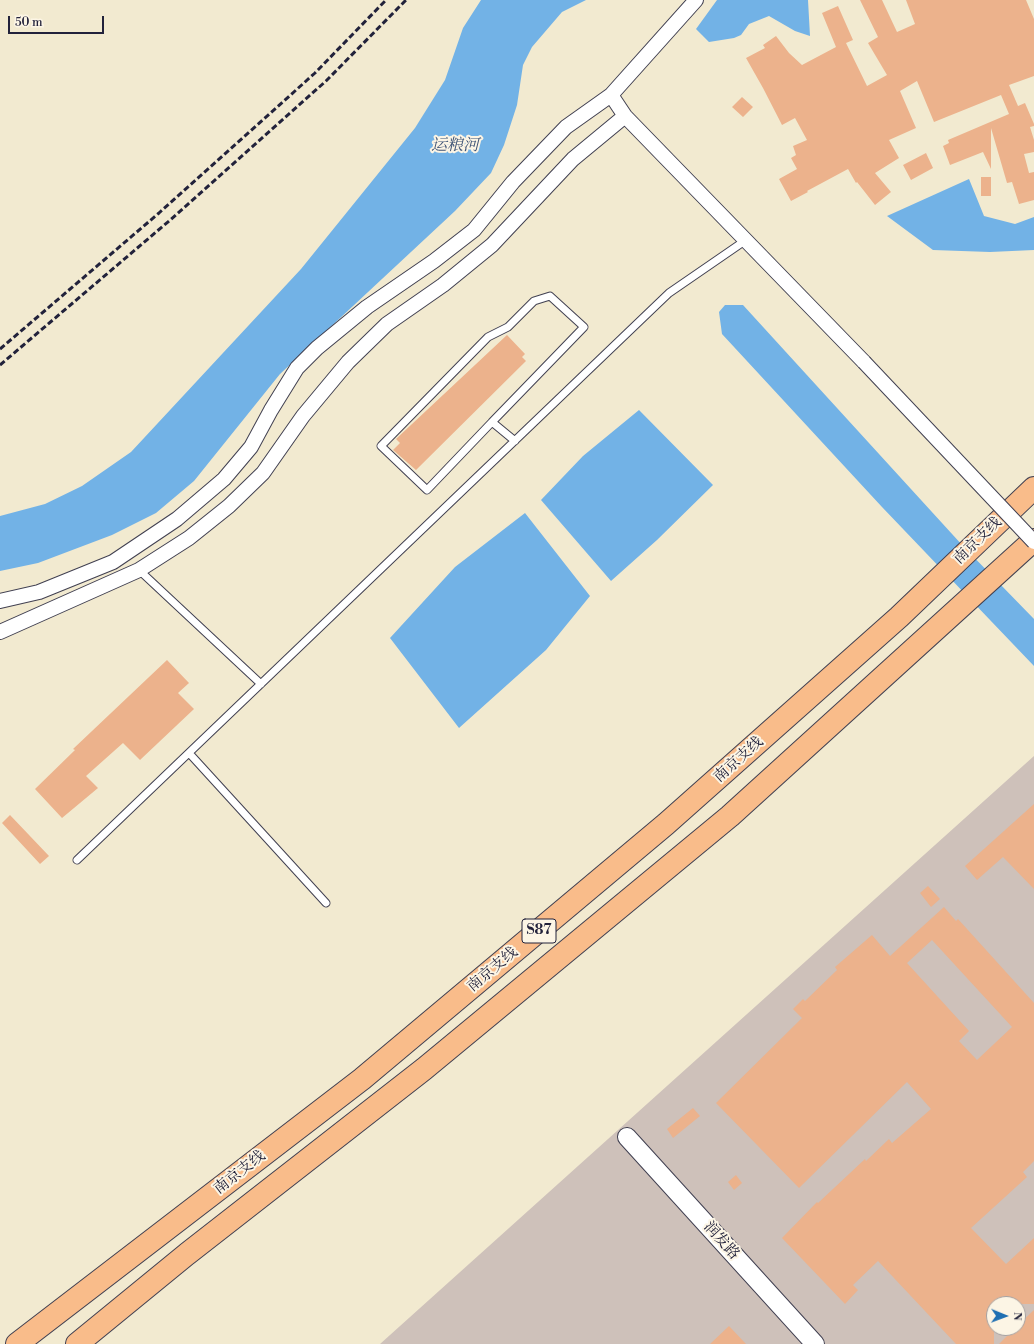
<!DOCTYPE html>
<html>
<head>
<meta charset="utf-8">
<style>
	body { margin:0 }
	#map { position:relative; width:1034px; height:1344px; overflow:hidden; background:#f2ead0; font-family:"Libre Bodoni",serif }
	canvas { display:block }
	.north { position:absolute; left:986px; top:1296px; width:40px; height:40px; box-sizing:border-box; background:#fcf5e5; border:1px solid #a5a1a1; border-radius:50%; rotate:91deg; font-size:11px; font-weight:700; line-height:16px; text-align:center; color:#22223b }
	.north::after { content:''; display:block; margin:auto; width:14px; height:18px; background:#1f6fb2; clip-path:polygon(50% 0,100% 100%,50% 72%,0 100%) }
	.scale { position:absolute; left:8px; top:16px; width:96px; height:18px; box-sizing:border-box; border:2px solid #22223b; border-top:0; padding-left:5px; font-size:12px; line-height:14px; white-space:nowrap; color:#22223b; -webkit-text-stroke:3px #fcf5e5; paint-order:stroke }
</style>
</head>
<body>
<div id="map">
<canvas width="1034" height="1344"></canvas>
<div class="north">N</div>
<div class="scale">50 m</div>
</div>
<script>
const c = document.querySelector('canvas').getContext('2d');
c.lineJoin = 'round';
function paint(path, color) { c.fillStyle = color; c.fill(path, 'evenodd'); }
function trace(path, color, width, dash) { c.strokeStyle = color; c.lineWidth = width; c.lineCap = dash ? 'butt' : 'round'; c.setLineDash(dash || []); c.stroke(path); }
function label(font, color, halo, rows, align = 'center') {
  c.font = font + ' "Libre Bodoni","Noto Serif SC",serif'; c.lineWidth = 4; c.setLineDash([]); c.textBaseline = 'middle'; c.strokeStyle = halo; c.fillStyle = color; for (const [text, x, y, turn = 0] of rows) {
    c.save(); c.translate(x, y); c.rotate((+turn || 0) * Math.PI / 180); c.textAlign = isNaN(turn) ? turn : align; if (halo) c.strokeText(text, 0, 0); c.fillText(text, 0, 0); c.restore();
  }
}
paint(new Path2D(`
	M1034,756V1344H380ZM994,1304H1018V1328H994Z`), '#cec1ba');
paint(new Path2D(`
	M481,0H586L562,12L532,47L523,65L517,105L504,145L491,173L455,211L280,374L194,481L156,513L112,535L38,563L0,571V516L45,504L82,486L131,452L301,269L415,128L445,80L463,28Z
	M717,0H808L810,36L795,31L769,16L749,24L741,35L734,38L709,42L696,29Z
	M969,179L984,216L1015,224L1034,217V250L990,252L933,250L887,216Z
	M725,305H743L963,546L1034,619V666L882,507L722,334L719,312Z
	M639,410L713,485L657,540L611,581L541,500L583,456Z
	M525,513L590,596L546,650L459,728L390,638L455,567Z`), '#72b2e6');
paint(new Path2D(`
	M860,0H882L897,32L915,24L906,0H1026L1034,19V76L1009,85L1018,106L1025,103L1034,124V126L1030,127L1034,140V152L1024,154L1029,173L1034,172V200L1019,204L1012,182L1007,183L991,128V169L983,152L950,165L943,146L949,143L948,140L1009,114L1001,95L934,122L917,81L900,91L916,128L889,140L899,158L875,173L891,192L875,205L857,182L856,183L848,169L807,191L808,192L791,201L779,179L797,169L791,158L796,155L793,146L807,140L795,118L782,125L763,88L746,58L765,48L763,45L776,36L789,53L802,65L836,47L822,13L838,6L853,40L846,43L867,86L887,75L868,43L878,37Z
	M742,97L753,107L743,117L732,107Z
	M926,153L933,168L911,180L903,165Z
	M981,177H991V196H981Z
	M507,335L525,354L522,357L526,361L416,470L393,450L400,443L396,439Z
	M167,660L189,683L178,693L194,709L140,760L123,743L86,776L98,788L62,818L35,789L75,750L73,749Z
	M1034,804V889L1003,857L977,880L965,866Z
	M10,815L49,856L40,864L2,823Z
	M928,886L940,899L931,907L920,893Z
	M944,907L956,921L958,919L1034,1003V1161L1023,1172L1027,1177L971,1228L1006,1264L1034,1238V1304H994V1344H956L878,1261L853,1285L858,1290L845,1304L782,1238L817,1202L818,1203L865,1159L866,1161L889,1139L892,1143L931,1109L907,1082L799,1188L716,1103L802,1018L793,1009L803,999L805,1001L837,970L835,967L872,935L890,956ZM932,940L1012,1027L977,1060L959,1041L969,1031L907,963Z
	M693,1108L700,1116L673,1138L667,1129Z
	M736,1175L742,1183L734,1190L728,1182Z
	M1034,1310V1344H999L1015,1328H1018V1325Z
	M729,1326L746,1344H710Z`), '#ecb28c');
const service = new Path2D(`
	M492,422L427,490L381,446L488,337L508,327L534,301L550,296L584,327L492,422L515,441
	M139,570L261,684
	M189,753L326,903
	M77,860L669,293L746,240`);
const minor = new Path2D(`
	M611,95L625,116L864,362
	M0,601L39,592L113,562L177,519L224,479L251,447L271,410L297,368L317,348L367,307L434,261L474,230L513,182L566,127L611,95L696,0
	M0,632L139,570L189,538L229,506L263,473L303,416L348,362L387,324L443,285L492,245L573,159L625,116`);
const tertiary = new Path2D(`
	M627,1137L815,1344`);
const motorway = new Path2D(`
	M17,1344L362,1079L666,824L899,617L1034,488
	M77,1344L187,1254L424,1069L730,816L1034,540`);
trace(service, '#414051', 9);
trace(minor, '#414051', 16);
trace(tertiary, '#414051', 20);
trace(motorway, '#414051', 24);
trace(service, '#fff', 7);
trace(minor, '#fff', 14);
trace(tertiary, '#fff', 18);
trace(motorway, '#f9bc8a', 22);
trace(new Path2D(`
	M0,349L159,213L315,73L386,0
	M0,365L169,221L326,81L406,0`), '#22223b', 3, [6, 3]);
const minorBridge = new Path2D(`
	M864,362L1034,542`);
trace(minorBridge, '#414051', 16, []);
trace(minorBridge, '#fff', 14);
for (const [x, y, w] of [
	[539,931,34]
]) { const box = new Path2D(); box.roundRect(x - w / 2, y - 12, w, 24, 3); c.fillStyle = '#fcf5e5'; c.fill(box); trace(box, '#22223b', 1); }
label('bold 14px', '#22223b', null, [
	["S87",539,931]
]);
label('15px', '#22223b', '#fcf5e5', [
	["南京支线",978,541,-44],
	["南京支线",739,760,-42],
	["南京支线",493,970,-40],
	["南京支线",240,1173,-38],
	["润发路",721,1241,48]
]);
label('italic 16px', '#3e5477', '#fcf5e5', [
	["运粮河",455,146]
]);
</script>
</body>
</html>
